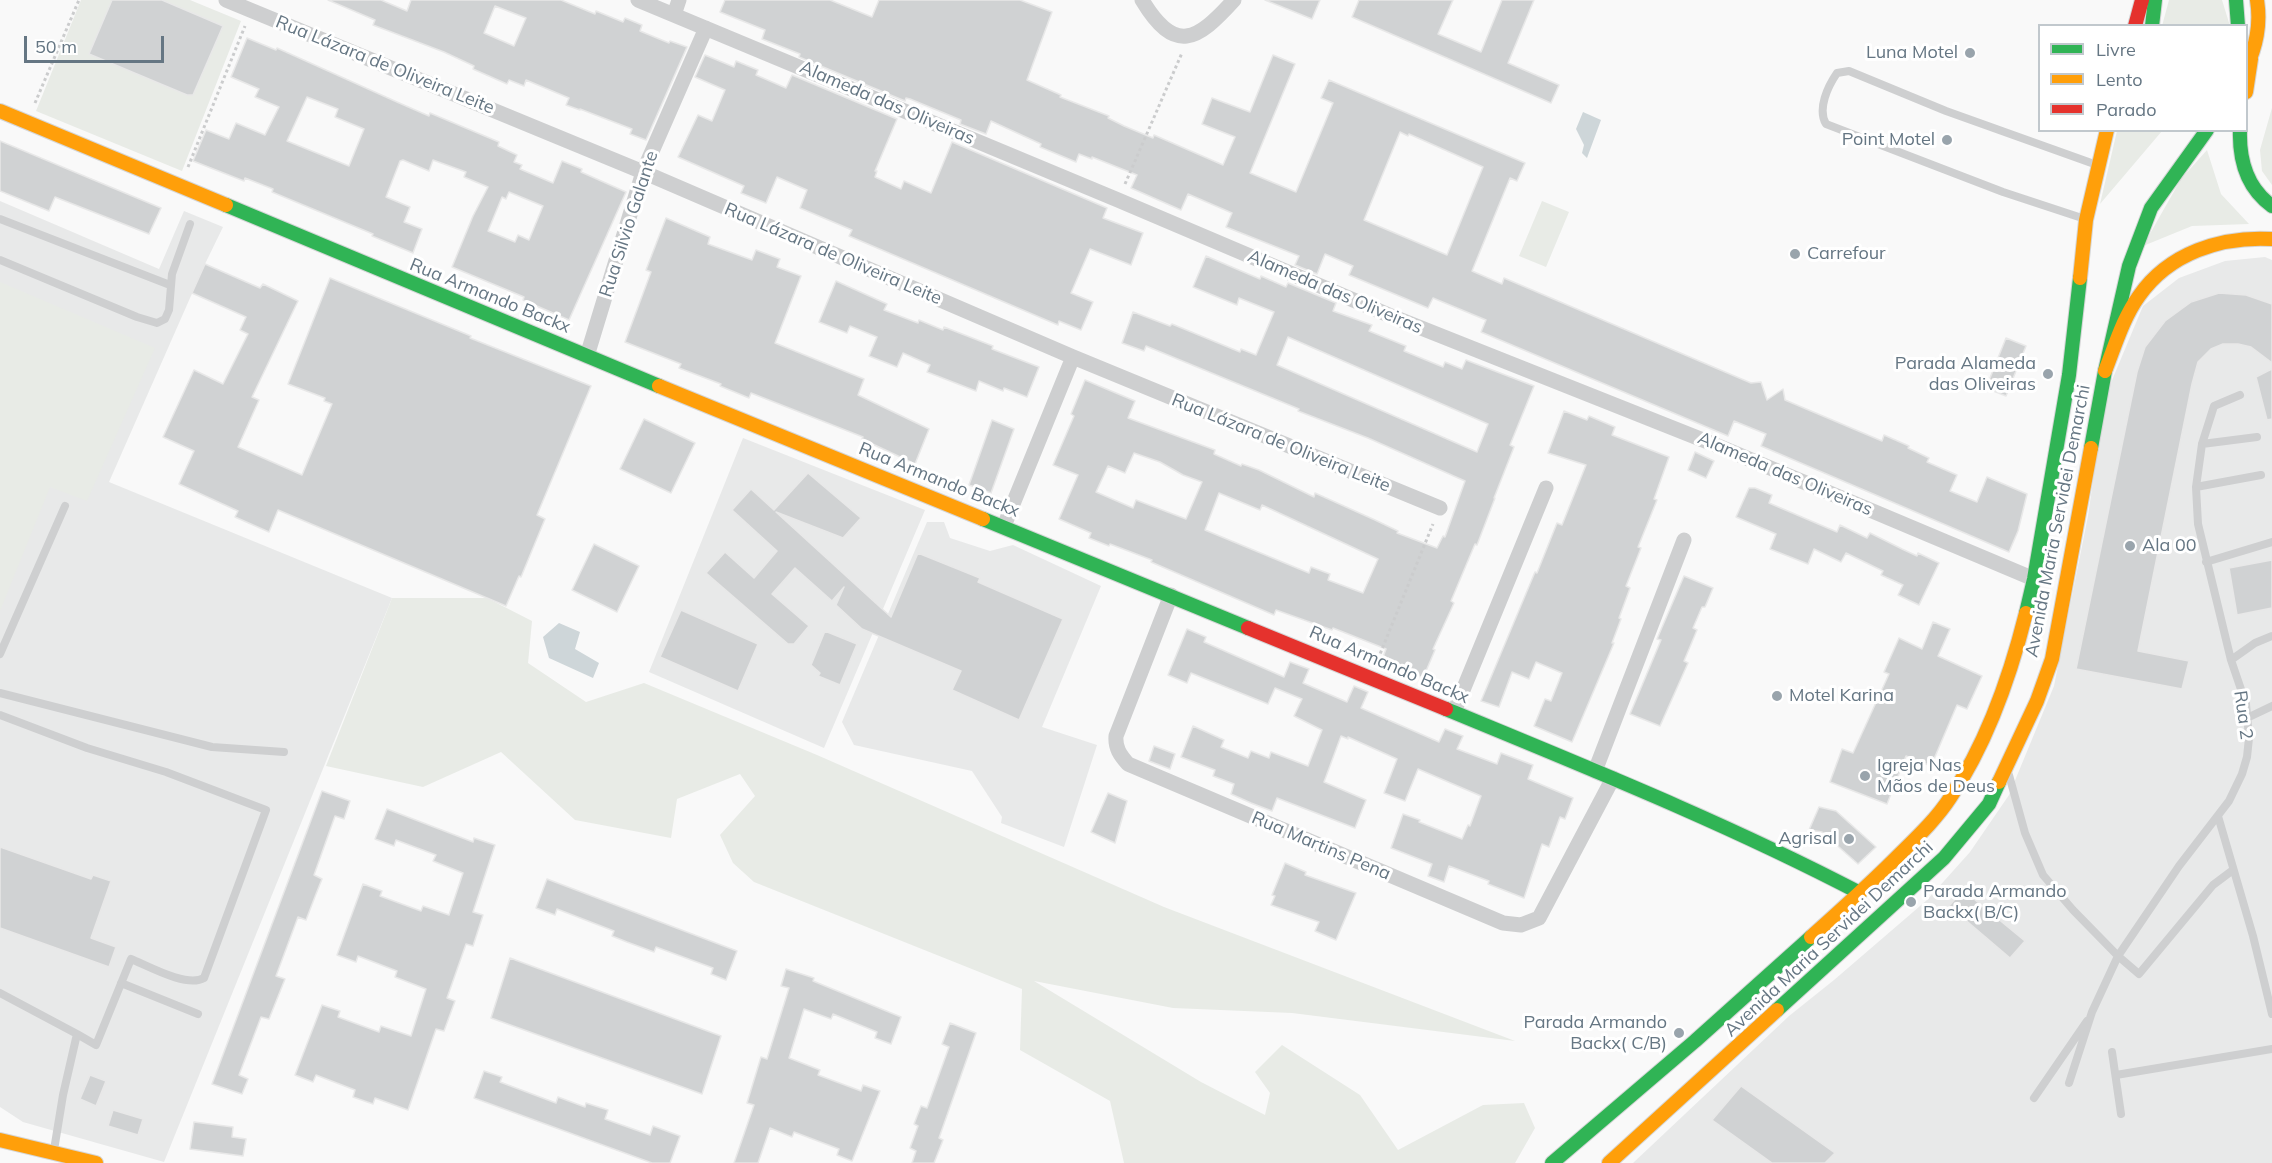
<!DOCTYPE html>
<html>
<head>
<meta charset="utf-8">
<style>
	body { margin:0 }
	#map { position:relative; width:2272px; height:1163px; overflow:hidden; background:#f9f9f9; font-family:Mulish,sans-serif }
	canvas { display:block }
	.legend { position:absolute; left:2038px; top:24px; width:210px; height:108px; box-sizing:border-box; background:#fff; border:2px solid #c1c8cd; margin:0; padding:8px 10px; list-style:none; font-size:18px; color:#657683 }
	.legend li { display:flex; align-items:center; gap:12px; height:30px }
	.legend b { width:30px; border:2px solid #c1c8cd }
	.scale { position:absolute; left:24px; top:36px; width:140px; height:27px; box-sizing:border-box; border:3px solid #657683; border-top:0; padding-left:8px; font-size:18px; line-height:21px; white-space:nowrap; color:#657683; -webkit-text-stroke:4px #fff; paint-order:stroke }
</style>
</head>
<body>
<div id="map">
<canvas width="2272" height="1163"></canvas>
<ul class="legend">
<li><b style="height:8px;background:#30b455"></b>Livre</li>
<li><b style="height:8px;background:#ff9f0a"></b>Lento</li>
<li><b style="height:8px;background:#e5322d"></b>Parado</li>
</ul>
<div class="scale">50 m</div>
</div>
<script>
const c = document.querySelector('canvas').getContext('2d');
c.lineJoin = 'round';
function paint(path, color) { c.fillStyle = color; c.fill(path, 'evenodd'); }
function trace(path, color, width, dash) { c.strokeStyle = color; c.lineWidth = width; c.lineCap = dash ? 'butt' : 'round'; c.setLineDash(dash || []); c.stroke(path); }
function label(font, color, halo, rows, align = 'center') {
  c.font = font + ' Mulish,sans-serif'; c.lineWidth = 6; c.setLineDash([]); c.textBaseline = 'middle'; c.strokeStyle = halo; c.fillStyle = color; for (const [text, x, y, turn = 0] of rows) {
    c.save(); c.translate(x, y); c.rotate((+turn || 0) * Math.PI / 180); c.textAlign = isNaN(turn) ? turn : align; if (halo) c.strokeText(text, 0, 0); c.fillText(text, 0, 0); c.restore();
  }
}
paint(new Path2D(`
	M0,201L159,269L184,211L223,227L205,264L109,482L392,598L164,1162L23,1122L0,1107Z
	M2265,257L2272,260V1163H1633L1789,1016L1834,980L1927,900L1970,852L2009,795L2054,686L2088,516L2105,397L2143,306L2179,278L2225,261Z
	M743,438L925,510L824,748L649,672Z
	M927,522H944L950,538L990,551L1013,545L1101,586L1042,727L1097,745L1064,847L1001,823L1002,817L972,771L854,745L842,722Z`), '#e8e9e9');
paint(new Path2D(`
	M81,0H190L241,21L182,171L36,111Z
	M2169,0H2222L2230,26H2162Z
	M2272,108V185L2262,171L2260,150Z
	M2117,131H2162L2100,204Z
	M2207,150L2221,194L2249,224L2192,226L2143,246L2181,179Z
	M1542,201L1569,212L1546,267L1519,256Z
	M0,282L155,348L87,501L50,487L0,611Z
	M392,598H487L532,621L528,663L586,702L644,683L817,755L1164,907L1515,1041L1292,1013L1173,1008L1034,981L1201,1082L1265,1115L1270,1093L1255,1072L1282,1045L1360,1095L1398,1150L1483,1105L1524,1103L1535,1128L1515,1163H1124L1110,1101L1020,1050L1022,989L754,882L733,863L720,835L755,796L740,774L677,799L671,838L575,820L501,752L423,787L326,766Z`), '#e8ebe6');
paint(new Path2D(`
	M1583,112L1601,120L1587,158L1582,153L1584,145L1576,129Z
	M559,623L580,632L575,649L599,663L593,678L549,658L543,637Z`), '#ced6d9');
const building = new Path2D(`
	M112,0H162L223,26L193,95H187L89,54Z
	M328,0H381L407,11L411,0H561L595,14L596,11L623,22L625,18L642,25L640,31L669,43L670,41L687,47L646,140L630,134L632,129L580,109V110L566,105L569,98L526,80L524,86L509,80L507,84L473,69L474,66L444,52L373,25L375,20ZM495,6L526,18L514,46L484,33Z
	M725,0H830L872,17L879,0H1020L1052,12L1027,80L1061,95L1060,97L1109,116L1108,118L1124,126L1153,138L1154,135L1223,165L1235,137L1202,124L1212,98L1250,112L1273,55L1295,64L1250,173L1296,192L1333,103L1321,98L1329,80L1525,163L1517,181L1510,178L1472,271L1502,284L1504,278L1751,383L1761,382L1767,400L1783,389L1785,400L1882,441L1884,435L1909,446L1908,448L1929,458L1927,462L1957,475L1950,491L1977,502L1987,477L2027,494L2018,531L2009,552L1761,446L1766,434L1734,421L1728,436L1481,332L1486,320L1433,298L1428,308L1349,275L1353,266L1325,254L1317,274L1295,265L1299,256L1226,227L1232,213L1188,194L1181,210L1131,188L1137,175L1092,157V159L1079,154L1076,162L1040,147L1041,144L991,121L986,134L960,124L961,120L910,99L906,98L905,101L799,57L800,54L762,39L765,30L720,12ZM1400,132L1408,136L1409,134L1483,167L1447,255L1364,220Z
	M1265,0H1320L1312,19Z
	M1359,0H1453L1438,34L1481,52L1502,0H1534L1508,63L1559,85L1551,103L1352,17Z
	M247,38L276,50L277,48L397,102L429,116L430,113L499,142L498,146L517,155L514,162L522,165L520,169L553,183L562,161L582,169L581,172L626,192L569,320L523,300L524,297L452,267L473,216L488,187L464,177L466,172L433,160L429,171L403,160L400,161L386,197L410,207L404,222L422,229L413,253L372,236L373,234L272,192L273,189L245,178L244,181L193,161L206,130L229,139L236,123L265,135L279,107L255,97L259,89L231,77ZM307,97L338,109L335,117L364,129L349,166L287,141ZM509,192L543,206L529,240L518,235L515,242L488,231L502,197L506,199Z
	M705,55L734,67L736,61L758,70L756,75L786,88L792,75L897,119L875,171H877L875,177L901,189L904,181L931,193L952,142L1107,208L1103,218L1143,233L1131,265L1090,249L1071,293L1093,302L1081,330L1059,321L1058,325L849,236L852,230L800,208L807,190L777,177L766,203L741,193L744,186L678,157L698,115L712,121L725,90L695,77Z
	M0,141L161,208L149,234L55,197L49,211L0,191Z
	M666,218L710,237L708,244L752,260L756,250L780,259L777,267L801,276L775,343L864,379L858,395L929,429L915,464L862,439L863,437L751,393L749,398L720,386L721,384L679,368L681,364L625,342L651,272L646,270Z
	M1206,256L1260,279L1261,276L1286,287L1288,283L1336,303L1333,311L1372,325L1369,331L1406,346L1404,351L1443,367L1445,362L1462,369L1466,360L1534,386L1510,445L1514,447L1494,498H1495L1477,545L1475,544L1451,601L1454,603L1433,649L1435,650L1423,678L1382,660L1386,649L1333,628L1332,630L1276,610L1274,615L1151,562L1152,560L1110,544L1109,546L1089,538L1091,533L1059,519L1078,475L1053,465L1074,416L1071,414L1085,380L1135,401L1128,418L1215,450L1214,454L1241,466L1242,464L1259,470L1314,497L1315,493L1375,520L1398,531L1397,533L1437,548L1443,536L1445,537L1465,481L1368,438L1298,411L1299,409L1146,346L1144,351L1122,343L1133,312L1170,326L1172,324L1240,352L1241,349L1256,355L1274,312L1239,298L1237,305L1193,287ZM1288,337L1488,424L1477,452L1277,365ZM1134,453L1160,462L1183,475L1202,482L1186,519L1136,500L1133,508L1096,492L1108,466L1125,473ZM1219,493L1260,510L1262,505L1378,559L1363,593L1328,580L1330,574L1311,567L1309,573L1205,530Z
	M205,264L260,288L263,284L298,301L252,397L259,400L238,447L302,475L332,404L324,401L325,398L288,384L330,278L471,336L470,338L591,386L537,515L545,519L521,577L519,576L506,606L278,510L269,532L235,517L238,511L179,484L194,451L163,437L194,370L223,384L248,334L240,330L246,317L192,293Z
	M836,281L887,304L884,310L918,323L919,320L943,330L944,327L993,346L992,349L1039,367L1027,397L1004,388L1003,391L979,381L976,391L927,372L930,365L903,353L897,367L869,356L877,337L850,326L847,333L819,322Z
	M2219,293L2246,295L2272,304V363L2251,347L2238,344H2223L2211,349L2198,362L2192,384L2138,651L2189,661L2182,689L2076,669L2137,372L2145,347L2165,321L2191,302Z
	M2006,338L2026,346L2006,396L1986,388Z
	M2272,369V419L2267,420L2256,377Z
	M1564,411L1587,420L1589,416L1615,427L1612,435L1669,457L1654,499L1657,500L1638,547L1641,548L1626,586L1630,588L1619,618L1621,619L1612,643H1614L1572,742L1534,726L1545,699L1551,701L1562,673L1536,662L1529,679L1512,672L1499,707L1481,701L1535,572L1537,573L1557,523L1562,525L1586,465L1548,453Z
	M644,419L695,443L671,493L620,469Z
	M992,420L1014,429L991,493L969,485Z
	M1695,452L1714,461L1706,478L1688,470Z
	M808,473L861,518L843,538L776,512L891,617L918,553L980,578L978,582L1063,619L1019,720L952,690L961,671L862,629L836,605L844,587L832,601L795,568L772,594L809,626L794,644H788L706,573L725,552L754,578L777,551L732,510L751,489L774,510Z
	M1749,488H1755L1772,495L1769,503L1837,532L1840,525L1867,538L1870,533L1902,549L1917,556L1918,553L1939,563L1919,605L1898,595L1903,585L1881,575L1883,571L1846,553L1841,562L1814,549L1808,564L1770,549L1776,534L1736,517Z
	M594,544L639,566L617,612L572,590Z
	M2272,560V608L2237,615L2229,568Z
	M1684,576L1713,588L1705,607H1702L1693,628L1697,630L1684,661L1688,663L1660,726L1630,714L1661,640L1657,639Z
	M681,610L758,644L738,691L660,657Z
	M1933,622L1950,629L1938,656L1982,676L1967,709L1957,705L1931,766L1906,756L1887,804L1830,782L1842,749L1853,753L1889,674L1884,672L1899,638L1922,649Z
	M1187,629L1206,637L1204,642L1284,677L1290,662L1309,669L1303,683L1347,702L1354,686L1368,692L1361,708L1439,742L1445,729L1463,736L1457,749L1497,764L1501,753L1533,765L1528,779L1573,798L1565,819L1560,817L1549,847L1542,844L1524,898L1488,884L1489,881L1449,866L1444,882L1428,876L1432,864L1391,848L1403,814L1420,820L1419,822L1462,839L1468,825L1470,826L1481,796L1418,769L1405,801L1384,793L1397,759L1348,737V739L1341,736L1324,782L1366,800L1355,828L1277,798L1272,811L1251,803L1231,794L1234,784L1213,776L1215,770L1181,757L1193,726L1224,740L1221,747L1248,758L1251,751L1269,758L1271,752L1308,766L1322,730L1294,716L1302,699L1275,688L1268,704L1191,673L1187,683L1168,675Z
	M825,631L857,644L840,685L818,676L820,673L811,665Z
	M1154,746L1175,754L1170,769L1149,761Z
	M322,791L350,801L344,819L335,816L314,875L322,879L316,894L306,920L298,917L276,976L285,979L269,1019L261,1017L239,1075L248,1079L242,1094L212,1084Z
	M1108,793L1127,801L1115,843L1091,832Z
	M1819,807L1836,811L1876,847L1858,864L1822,832L1809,830Z
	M387,809L473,842L474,838L495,845L473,912L483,915L473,946L466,944L447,998L455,1001L444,1031L436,1029L408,1110L375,1098L373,1104L353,1097L355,1090L316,1075L313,1082L295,1075L322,1005L340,1011L338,1017L379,1032L381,1026L411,1036L426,989L395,977L397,971L358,956L356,962L337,955L363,884L382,891L380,896L421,911L423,906L449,915L463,873L433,861L436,855L396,840L394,846L375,839Z
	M0,847L91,879L93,875L111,881L91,938L116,947L109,967L0,928Z
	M1285,863L1306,872L1305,875L1356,893L1336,940L1315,931L1319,922L1271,905L1275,896L1272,895Z
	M547,879L737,951L726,980L711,974L713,968L656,947L654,952L627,942L612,936L614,931L557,909L555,915L536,908Z
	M1963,890L2025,941L2010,958L1949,906Z
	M510,958L721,1036L702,1094L491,1018Z
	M786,969L814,978L813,981L901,1017L891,1044L875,1038L877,1032L833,1014L831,1019L804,1009L789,1058L820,1070L818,1075L861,1091L863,1085L880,1091L852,1161L837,1155L839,1149L794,1132L792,1137L770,1128L758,1163H734L754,1105L747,1103L761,1057L767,1059L789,988L781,986Z
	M950,1023L976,1033L939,1138L943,1140L934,1163H912L916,1151L910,1148L918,1126L914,1124L921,1106L927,1108L949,1047L942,1044Z
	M484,1071L502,1077L500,1082L556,1103L558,1097L585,1107L586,1103L608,1110L605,1119L650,1135L653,1126L680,1136L670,1163H652L474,1098Z
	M90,1075L106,1081L96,1106L80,1099Z
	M1741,1086L1835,1153L1825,1163H1772L1712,1120Z
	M113,1110L143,1119L138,1135L108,1126Z
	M194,1122L233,1127L232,1137L246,1139L243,1156L190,1149Z`);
paint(building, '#d0d2d3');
trace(building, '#e8e8e8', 1.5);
const fast = new Path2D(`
	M2236,0L2238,26
	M2152,26L2155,0
	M2240,130C2239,160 2247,188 2272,206
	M226,205L659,386
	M2091,448L2105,371L2129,266L2151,208L2207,130
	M983,519L1248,628
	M2026,613L2034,579L2069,375L2080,278
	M1446,709C1586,767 1726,823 1860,893
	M1777,1010L1944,858L1989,804L1999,782
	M1552,1163L1695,1041L1811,937`);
const slow = new Path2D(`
	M2246,69C2256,46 2261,25 2257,0
	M2246,92L2251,59
	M0,111L226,205
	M2080,278L2086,220L2107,130
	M2105,371C2115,346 2123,318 2139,296C2169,253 2221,236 2272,239
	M659,386L983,519
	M1999,782L2037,701L2052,659L2091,448
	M1811,937C1840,911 1868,886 1895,859C1914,840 1935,821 1950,798C1987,743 2010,677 2026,613
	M0,1140L96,1163
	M1609,1163L1777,1010`);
const jam = new Path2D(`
	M2135,26L2142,0
	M1248,628L1446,709`);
trace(fast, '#d5d6d7', 16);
trace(slow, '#d5d6d7', 16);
trace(jam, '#d5d6d7', 16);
trace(new Path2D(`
	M35,103L79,0
	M188,167L245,26
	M1125,184L1182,53
	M1378,659L1433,524`), '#cbcccd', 3, [3, 3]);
trace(new Path2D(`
	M0,219L170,285
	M2085,219L2003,192L1826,124C1817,109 1828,86 1837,73L1849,71L1946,111L2097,165
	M0,260L137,317L157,323L165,319L169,310L172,274L190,224
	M2202,444L2257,437
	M2196,487L2261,475
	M2206,562L2272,542
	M0,654L65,506
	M2231,660L2255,643L2272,636
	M0,693L212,747L284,752
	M0,715L87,748L166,772L266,810L204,978C187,988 148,966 131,959L96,1045L77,1034
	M2247,718L2272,706
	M2009,775L2025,833L2043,875L2073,910L2118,956L2139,974L2213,885L2233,870
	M2218,816L2253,936L2272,1014
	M121,983L198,1014
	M0,993L77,1034L63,1095L54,1150
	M2112,1052L2121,1114
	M2116,1075L2272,1049
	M2069,1083L2092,1012L2118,956L2179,866L2229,801L2242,774L2247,757L2249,738L2246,704L2231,660L2198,524L2196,487L2202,444L2214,406L2240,395
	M2034,1098L2087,1021`), '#cecfd0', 8);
trace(new Path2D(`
	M226,0L643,172L1073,357L1440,508
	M638,0L1118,200L1391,316L1718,446L2034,579
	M1142,0C1175,55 1197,41 1234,0
	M674,15L679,0
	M587,356L643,172L706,28
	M1004,526L1073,357
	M1171,595L1116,736C1115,748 1120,755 1128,764L1503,923L1521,925L1539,918L1613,778
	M1454,712L1546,488
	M1595,771L1684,540`), '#cecfd0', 15);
trace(fast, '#30b455', 14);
trace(slow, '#ff9f0a', 14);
trace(jam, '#e5322d', 14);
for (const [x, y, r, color] of [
	[1970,53,6,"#99a4ac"],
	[1947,140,6,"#99a4ac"],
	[1795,254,6,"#99a4ac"],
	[2048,374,6,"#99a4ac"],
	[2130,546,6,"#99a4ac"],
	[1777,696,6,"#99a4ac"],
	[1865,776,6,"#99a4ac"],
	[1849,839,6,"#99a4ac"],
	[1911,902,6,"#99a4ac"],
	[1679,1033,6,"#99a4ac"]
]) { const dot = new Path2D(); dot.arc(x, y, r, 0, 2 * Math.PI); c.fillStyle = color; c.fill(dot); trace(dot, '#fff', 2); }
label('18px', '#657683', '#fff', [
	["Luna Motel",1958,53],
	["Point Motel",1935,140],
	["Carrefour",1807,254,"left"],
	["Parada Alameda",2036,364],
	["das Oliveiras",2036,385],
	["Ala 00",2142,546,"left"],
	["Motel Karina",1789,696,"left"],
	["Igreja Nas",1877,766,"left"],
	["Mãos de Deus",1877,787,"left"],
	["Agrisal",1837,839],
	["Parada Armando",1923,892,"left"],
	["Backx( B/C)",1923,913,"left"],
	["Parada Armando",1667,1023],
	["Backx( C/B)",1667,1044]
], 'right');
label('18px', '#657683', '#fff', [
	["Rua Lázara de Oliveira Leite",385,65,22],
	["Alameda das Oliveiras",887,103,23],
	["Rua Silvio Galante",629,224,-72],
	["Rua Lázara de Oliveira Leite",833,254,23],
	["Alameda das Oliveiras",1335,292,23],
	["Rua Armando Backx",490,296,22],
	["Rua Lázara de Oliveira Leite",1281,443,22],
	["Alameda das Oliveiras",1785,474,23],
	["Rua Armando Backx",939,480,22],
	["Avenida Maria Servidei Demarchi",2058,521,-79],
	["Rua Armando Backx",1389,665,23],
	["Rua 2",2243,715,82],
	["Rua Martins Pena",1321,846,23],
	["Avenida Maria Servidei Demarchi",1829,939,-43]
]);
</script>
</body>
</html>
